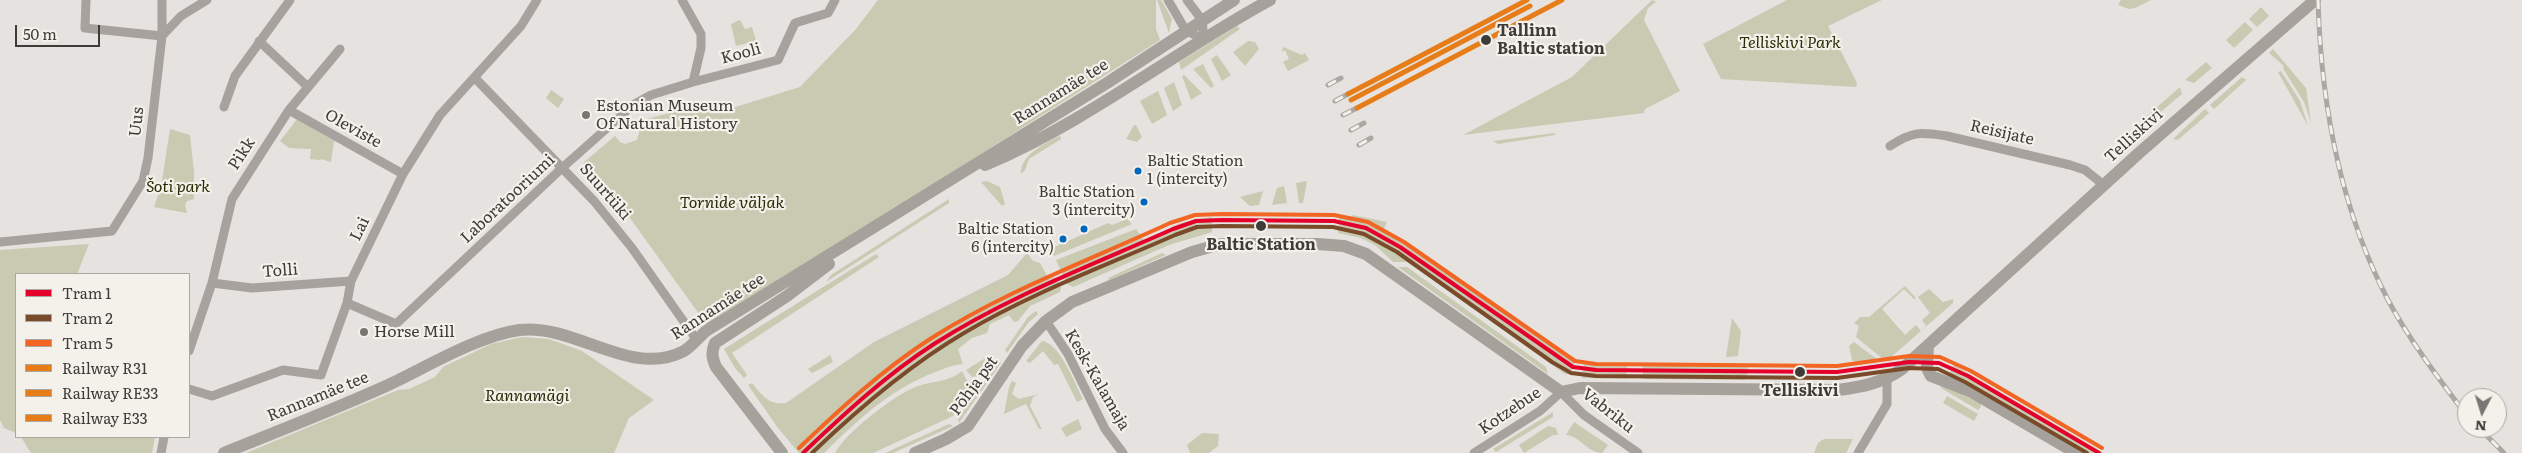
<!DOCTYPE html>
<html>
<head>
<meta charset="utf-8">
<style>
	body { margin:0 }
	#map { position:relative; width:2522px; height:453px; overflow:hidden; background:#e5e2df; font-family:Literata,serif }
	canvas { display:block }
	.legend { position:absolute; left:15px; top:273px; width:175px; height:165px; box-sizing:border-box; background:#f4f0ea; border:1px solid #aba8a3; margin:0; padding:6px 9px; list-style:none; font-size:15px; color:#3e3c39 }
	.legend li { display:flex; align-items:center; gap:10px; height:25px }
	.legend b { width:25px; border:1px solid #aba8a3 }
	.north { position:absolute; left:2457px; top:388px; width:50px; height:50px; box-sizing:border-box; background:#f4f0ea; border:1px solid #aba8a3; border-radius:50%; rotate:185deg; font-size:14px; font-weight:700; line-height:20px; text-align:center; color:#3e3c39 }
	.north::after { content:''; display:block; margin:auto; width:18px; height:22px; background:#787673; clip-path:polygon(50% 0,100% 100%,50% 72%,0 100%) }
	.scale { position:absolute; left:15px; top:25px; width:85px; height:22px; box-sizing:border-box; border:2px solid #3e3c39; border-top:0; padding-left:6px; font-size:15px; line-height:18px; white-space:nowrap; color:#3e3c39; -webkit-text-stroke:4px #f4f0ea; paint-order:stroke }
</style>
</head>
<body>
<div id="map">
<canvas width="2522" height="453"></canvas>
<ul class="legend">
<li><b style="height:6px;background:#e4002b"></b>Tram 1</li>
<li><b style="height:6px;background:#7a4b2a"></b>Tram 2</li>
<li><b style="height:6px;background:#f26522"></b>Tram 5</li>
<li><b style="height:6px;background:#e67d18"></b>Railway R31</li>
<li><b style="height:6px;background:#e67d18"></b>Railway RE33</li>
<li><b style="height:6px;background:#e67d18"></b>Railway E33</li>
</ul>
<div class="north">N</div>
<div class="scale">50 m</div>
</div>
<script>
const c = document.querySelector('canvas').getContext('2d');
c.lineJoin = 'round';
function paint(path, color) { c.fillStyle = color; c.fill(path, 'evenodd'); }
function trace(path, color, width, dash) { c.strokeStyle = color; c.lineWidth = width; c.lineCap = dash ? 'butt' : 'round'; c.setLineDash(dash || []); c.stroke(path); }
function label(font, color, halo, rows, align = 'center') {
  c.font = font + ' Literata,serif'; c.lineWidth = 4.5; c.setLineDash([]); c.textBaseline = 'middle'; c.strokeStyle = halo; c.fillStyle = color; for (const [text, x, y, turn = 0] of rows) {
    c.save(); c.translate(x, y); c.rotate((+turn || 0) * Math.PI / 180); c.textAlign = isNaN(turn) ? turn : align; if (halo) c.strokeText(text, 0, 0); c.fillText(text, 0, 0); c.restore();
  }
}
paint(new Path2D(`
	M878,0H1156V29L1160,40L813,261L707,325L617,200L583,163L615,136L620,142L625,144L637,140L640,129L635,122L712,102L716,113L800,87L856,29Z
	M1157,0H1161L1172,19L1169,33Z
	M1652,0L1656,2L1648,8L1644,20L1680,91L1645,109L1644,113L1463,135L1572,77Z
	M1787,0H1882L1828,26L1857,83L1856,87L1721,79L1703,44Z
	M2121,0H2151L2135,8L2129,9L2118,5Z
	M2261,7L2269,16L2257,27L2249,19Z
	M740,20L745,29L752,27L756,41L736,46L731,24Z
	M2245,22L2253,30L2234,48L2226,40Z
	M1237,26L1240,29L1181,70L1179,62Z
	M1248,41L1255,42L1259,49L1245,66L1233,52Z
	M1283,47L1302,55L1305,53L1309,60L1288,71L1283,62L1289,59L1285,50L1282,52Z
	M2273,49L2306,88L2311,122L2304,102L2284,70L2283,65L2269,53Z
	M1217,55L1231,75L1222,81L1211,59Z
	M2206,62L2212,68L2194,83L2185,80Z
	M1203,64L1214,86L1211,88L1193,69Z
	M2281,71L2300,101L2308,126L2278,72Z
	M1184,75L1202,93L1191,100L1182,76Z
	M2242,77L2246,80L2214,109L2210,105Z
	M1174,82L1182,105L1173,111L1164,88Z
	M2180,87L2182,94L2151,120L2147,116Z
	M551,90L564,99L558,108L546,98Z
	M1158,91L1167,115L1152,124L1140,101Z
	M2205,109L2209,113L2178,140L2173,139Z
	M297,119L334,141L331,162L321,159L320,160L310,159L311,149L289,148L280,141Z
	M1134,125H1136L1142,137L1137,142L1126,139Z
	M170,129L190,135L194,172V199L187,201L185,205L187,213L154,207L161,187Z
	M1555,133V135L1498,144L1493,141Z
	M1060,136L1061,139L1029,159L1025,170L1021,174C1020,155 1045,143 1060,136Z
	M987,181L1000,187L1005,204L1002,206L981,182Z
	M1307,181L1303,203H1299L1296,183Z
	M1284,186L1287,203L1272,205L1277,188Z
	M1263,191L1259,205L1250,206L1240,197Z
	M949,199V203L826,282L831,275Z
	M1352,215L1387,222L1384,228L1404,244L1575,362L1570,374H1565L1407,262H1393L1375,245L1361,238L1338,233L1339,217L1350,219Z
	M1212,217V232L1169,245L1073,287L1067,284L1056,260L1136,229L1144,240L1181,223Z
	M1127,219L1132,224L1054,256L1048,250L1108,223L1112,225Z
	M89,244L77,274H16V433L4,428L0,420V250Z
	M1027,253L1033,261L1040,263L1049,279L1055,277L1061,288L1060,292L1030,306L1018,321L1014,322L1009,315L990,324L987,333L972,338L958,349L963,364C951,365 941,370 930,374C886,393 858,420 824,453H799L778,428L748,385L752,383C763,396 768,405 786,403L874,342L1008,275Z
	M1162,253L1166,255L1109,280L1108,278Z
	M876,254L879,257L732,353L747,375L744,378L735,368L724,349Z
	M1398,267H1407L1546,367L1548,374Z
	M1905,286L1915,297V300L1904,289L1882,309L1905,335L1916,325L1921,331L1926,326L1922,320L1930,313L1918,297L1929,289L1943,302L1953,299V303L1890,358L1883,359L1856,337L1859,326L1854,323L1860,317H1869Z
	M1036,311L1038,314L1028,323L1007,353L1005,350L1028,317Z
	M1732,318L1741,331L1738,356L1726,357Z
	M522,337L549,339L582,351L654,400L629,418L614,453H246L398,390L409,389L435,377L443,367L491,344Z
	M1042,341C1060,343 1075,384 1083,399L1077,402L1058,364L1054,365L1043,351L1030,363L1026,361Z
	M1854,342L1878,360L1858,363L1852,360L1849,346Z
	M992,354L994,357L979,376L972,377L966,370Z
	M830,355L833,362L812,373L808,369Z
	M998,361L1001,363L959,423L958,419Z
	M1584,363H1628L1625,378L1628,379L1582,378Z
	M1643,363L1748,364L1747,377L1745,380L1643,379Z
	M1954,365L2104,453H2081L1948,375Z
	M962,371L972,390L953,416L873,453H835C845,433 897,393 918,386C933,381 950,382 962,371Z
	M1012,381L1016,383L1012,394L1019,399L1039,394L1033,397L1030,406L1042,429H1039L1026,404L1004,414L1009,387Z
	M1941,386L1980,400L1981,407L1978,410L1941,388Z
	M1947,396L1978,414L1974,421L1943,403Z
	M1553,412V417L1496,452L1493,449Z
	M1078,419L1082,429L1066,437L1061,428Z
	M1574,422L1608,445L1602,453C1588,453 1580,436 1566,435Z
	M949,424L953,426L893,453H885Z
	M1548,426L1556,428L1558,435H1553L1524,453L1519,445Z
	M1202,433L1219,434L1218,446L1209,453H1190L1187,445Z
	M21,437H155L152,453H31Z
	M1824,439H1853L1846,453H1814L1818,443Z`), '#c8cab2');
trace(new Path2D(`
	M86,0L85,28L162,36L181,16L207,0
	M682,0L701,34V48L693,82
	M1168,0L1186,31L1204,39
	M1187,0L1202,20L1204,39
	M259,41L308,87
	M475,78L594,201L632,248L696,339
	M224,107L235,76L290,0
	M289,110L403,174
	M1890,146C1913,131 1920,132 1947,136L2070,165L2085,170L2104,185
	M0,242L112,231L143,181L148,158L162,36V0
	M212,283L252,288L351,281
	M347,303L396,324L562,168L633,105L651,95L693,82L778,60L795,23L828,13L835,0
	M1046,321L1068,354L1105,429L1123,453
	M189,351L212,283L232,199L289,110L340,49
	M189,389L212,396L283,370L321,375L347,303L351,281L403,174L440,115L521,26L537,0
	M161,453L164,437
	M1474,453L1540,411L1561,392L1584,415L1638,453
	M1858,453L1887,404V379`), '#a7a29d', 9);
trace(new Path2D(`
	M985,165C1087,122 1174,52 1270,0
	M1928,345L1927,368L1931,376L1972,392L2076,453
	M224,453C278,431 333,410 386,386C425,368 477,336 519,330C575,323 631,379 684,351C692,346 699,337 706,331L1107,83L1234,0
	M782,453L716,367C712,358 711,352 715,343L787,296L829,264
	M915,453L946,439L968,426L1022,346L1046,321L1072,302L1192,252L1221,244H1318L1344,246L1366,254L1561,392L1580,388L1838,390C1862,387 1882,383 1902,369L2139,153L2315,0`), '#a6a19b', 12);
const rail = new Path2D(`
	M2318,0C2321,104 2340,208 2388,300C2410,341 2439,379 2467,416
	M1328,85L1341,78
	M1335,101L1348,94
	M1343,115L1357,108
	M1351,130L1364,123
	M1359,145L1371,138
	M2479,428L2504,453`);
trace(rail, '#aba8a4', 5);
trace(rail, '#f4f0ea', 3, [9]);
trace(new Path2D(`
	M1357,108L1562,0`), '#e67d18', 5);
trace(new Path2D(`
	M1348,94L1527,0`), '#e67d18', 5);
trace(new Path2D(`
	M1351,100L1530,6`), '#e67d18', 5);
trace(new Path2D(`
	M803,453C844,414 886,375 934,344C1009,296 1092,265 1173,229L1196,221L1222,220L1334,221L1366,228L1400,247L1573,367L1596,370L1837,372L1909,362L1939,363L1968,376L2099,453`), '#e4002b', 4);
trace(new Path2D(`
	M812,453C859,408 908,366 964,333C1031,293 1105,266 1175,235L1197,227L1222,226L1333,227L1364,234L1397,252L1552,362L1571,373L1596,376L1837,378L1909,368L1938,369L1965,382L2087,453`), '#7a4b2a', 4);
trace(new Path2D(`
	M799,448C840,409 882,370 930,339C1005,291 1090,260 1170,223L1195,215L1222,214L1334,215L1368,222L1404,242L1575,361L1596,364L1837,366L1909,356L1940,357L1971,371L2102,448`), '#f26522', 4);
for (const [x, y, r, color] of [
	[1486,40,6,"#3e3c39"],
	[586,115,5,"#787673"],
	[1138,171,4.5,"#0065bd"],
	[1144,202,4.5,"#0065bd"],
	[1261,226,6,"#3e3c39"],
	[1084,229,4.5,"#0065bd"],
	[1063,239,4.5,"#0065bd"],
	[364,332,5,"#787673"],
	[1800,372,6,"#3e3c39"]
]) { const dot = new Path2D(); dot.arc(x, y, r, 0, 2 * Math.PI); c.fillStyle = color; c.fill(dot); trace(dot, '#f4f0ea', 2); }
label('15px', '#3e3c39', '#f4f0ea', [
	["Baltic Station",1147,162,"left"],
	["1 (intercity)",1147,180,"left"],
	["Baltic Station",1135,193],
	["3 (intercity)",1135,211],
	["Baltic Station",1054,230],
	["6 (intercity)",1054,248]
], 'right');
label('bold 16px', '#3e3c39', '#f4f0ea', [
	["Tallinn",1497,31,"left"],
	["Baltic station",1497,49,"left"],
	["Baltic Station",1261,245],
	["Telliskivi",1800,391]
]);
label('italic 16px', '#282d06', '#f4f0ea', [
	["Telliskivi Park",1790,43],
	["Šoti park",178,187],
	["Tornide väljak",732,203],
	["Rannamägi",527,396]
]);
label('16px', '#3e3c39', '#f4f0ea', [
	["Kooli",741,54,-15],
	["Rannamäe tee",1061,92,-32],
	["Uus",137,122,-84],
	["Oleviste",353,129,29],
	["Reisijate",2002,133,13],
	["Telliskivi",2134,136,-42],
	["Pikk",242,154,-57],
	["Suurtüki",605,192,49],
	["Laboratooriumi",508,199,-43],
	["Lai",360,229,-64],
	["Tolli",280,271,-4],
	["Rannamäe tee",718,307,-33],
	["Kesk-Kalamaja",1097,380,60],
	["Põhja pst",974,386,-54],
	["Rannamäe tee",318,397,-22],
	["Kotzebue",1510,411,-34],
	["Vabriku",1608,411,38]
]);
label('16px', '#3e3c39', '#f4f0ea', [
	["Estonian Museum",596,106],
	["Of Natural History",596,124],
	["Horse Mill",374,332]
], 'left');
</script>
</body>
</html>
